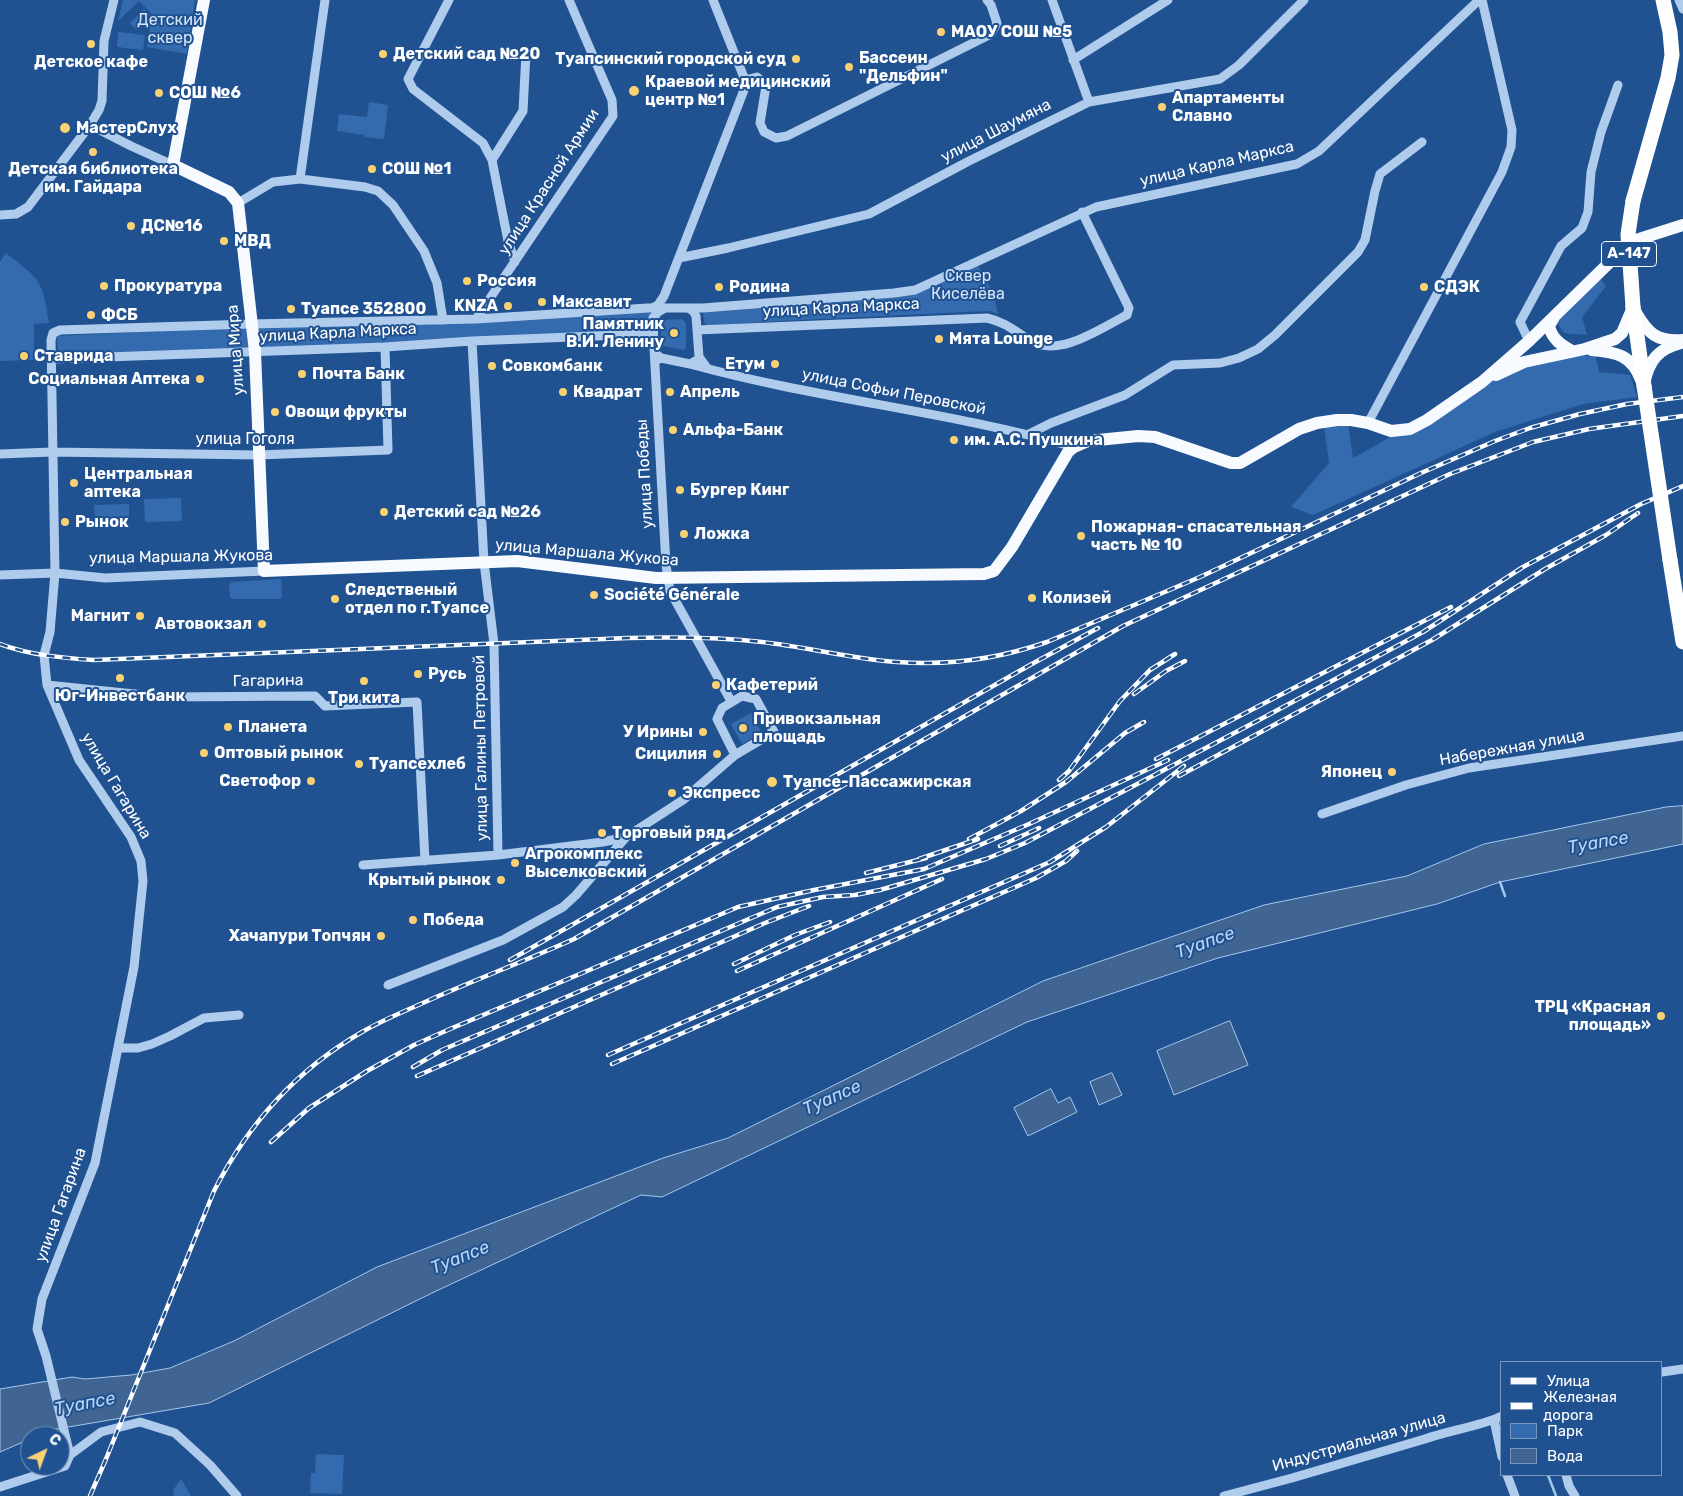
<!DOCTYPE html>
<html>
<head>
<meta charset="utf-8">
<style>
	body { margin:0 }
	#map { position:relative; width:1683px; height:1496px; overflow:hidden; background:#205291; font-family:Rubik,sans-serif }
	canvas { display:block }
	.legend { position:absolute; left:1500px; top:1361px; width:162px; height:115px; box-sizing:border-box; background:#205291; border:1px solid #7997bd; margin:0; padding:6px 9px; list-style:none; font-size:15px; color:#fff }
	.legend li { display:flex; align-items:center; gap:10px; height:25px }
	.legend b { width:25px; border:1px solid #7997bd }
	.north { position:absolute; left:20px; top:1426px; width:50px; height:50px; box-sizing:border-box; background:#205291; border:1px solid #7997bd; border-radius:50%; rotate:42deg; font-size:14px; font-weight:700; line-height:20px; text-align:center; color:#fff }
	.north::after { content:''; display:block; margin:auto; width:18px; height:22px; background:#fbd271; clip-path:polygon(50% 0,100% 100%,50% 72%,0 100%) }
</style>
</head>
<body>
<div id="map">
<canvas width="1683" height="1496"></canvas>
<ul class="legend">
<li><b style="height:6px;background:#f7faff"></b>Улица</li>
<li><b style="height:6px;background:#fff"></b>Железная дорога</li>
<li><b style="height:14px;background:#336bae"></b>Парк</li>
<li><b style="height:14px;background:#416592"></b>Вода</li>
</ul>
<div class="north">С</div>
</div>
<script>
const c = document.querySelector('canvas').getContext('2d');
c.lineJoin = 'round';
function paint(path, color) { c.fillStyle = color; c.fill(path, 'evenodd'); }
function trace(path, color, width, dash) { c.strokeStyle = color; c.lineWidth = width; c.lineCap = dash ? 'butt' : 'round'; c.setLineDash(dash || []); c.stroke(path); }
function label(font, color, halo, rows, align = 'center') {
  c.font = font + ' Rubik,sans-serif'; c.lineWidth = 4; c.setLineDash([]); c.textBaseline = 'middle'; c.strokeStyle = halo; c.fillStyle = color; for (const [text, x, y, turn = 0] of rows) {
    c.save(); c.translate(x, y); c.rotate((+turn || 0) * Math.PI / 180); c.textAlign = isNaN(turn) ? turn : align; if (halo) c.strokeText(text, 0, 0); c.fillText(text, 0, 0); c.restore();
  }
}
paint(new Path2D(`
	M123,0H195L187,54L147,47L152,14L139,1L118,21Z
	M144,9L151,16L137,30L130,23Z
	M118,32L145,35L143,50L117,47Z
	M369,102L388,105L384,139L365,137V135L337,131L339,114L367,117Z
	M6,253C40,280 43,280 49,323L34,324V360L0,361V262Z
	M977,263L994,295L998,314L989,311L965,312L780,321L707,326L704,322L703,313L708,309L905,293Z
	M1598,276L1606,286L1582,317L1587,335L1564,333L1556,321Z
	M650,310V332L384,344L58,356L57,336L247,327Z
	M682,319L686,323V348L684,350L663,346L661,344V322L664,320Z
	M1595,355L1599,372L1630,375L1637,397L1583,404L1495,432L1313,515L1291,507L1329,463L1324,426L1348,424L1353,458L1484,385L1526,364L1565,357Z
	M181,498L182,521L145,522L144,499Z
	M129,504V518L95,520L94,505Z
	M281,579L282,596L280,599H232L230,597L229,585L231,582Z
	M751,713L762,733L742,744L731,724Z
	M316,1454L344,1455L342,1494L310,1493L311,1473H315Z
	M181,1479L191,1496H174L173,1490Z`), '#336bae');
const water = new Path2D(`
	M1683,806V844L1500,882L1437,904L1218,958L1027,1022L662,1197L641,1195L432,1293L209,1403L51,1430L37,1436H30V1439L0,1452V1389L72,1377L85,1379L131,1375L170,1368L234,1341L377,1267L663,1158L728,1138L1043,981L1264,905L1407,876L1484,844L1666,807Z
	M1230,1021L1248,1065L1174,1095L1157,1051Z
	M1112,1073L1122,1095L1099,1105L1090,1082Z
	M1051,1089L1058,1103L1070,1097L1077,1112L1028,1136L1014,1108Z`);
paint(water, '#416592');
trace(water, '#a4c7ee', 1);
trace(new Path2D(`
	M1500,882L1505,896
	M1548,1475L1556,1496`), '#a4c7ee', 2.5);
trace(new Path2D(`
	M449,0L408,79L413,89L483,143L492,160
	M1052,0L1089,102
	M1679,0L1683,9
	M1073,60L1168,0
	M745,80L757,77L761,80L766,86L760,123L764,132L776,138L787,136L991,34L997,23L991,5L987,0
	M90,125L99,110L102,101L104,41L114,0
	M300,179L325,0
	M238,203L273,182L300,179L365,187L378,191L393,205L424,251L437,283L443,320
	M0,215L16,214L28,207L90,125L131,146L173,165
	M679,258L728,248L869,214L969,161L1089,102L1220,79L1239,65L1304,0
	M515,262L508,241L492,160L523,111L526,53
	M652,308L658,305L664,296L744,90L745,80L713,0
	M688,308L693,311L696,316L699,357L707,368
	M476,319L613,116L612,100L569,0
	M697,330L987,318C1005,322 1016,332 1031,341C1059,358 1101,328 1127,315L1129,308L1082,212
	M472,341L484,562L494,644L498,855
	M1529,341L1520,322L1561,246L1582,228L1588,212L1591,172L1601,132L1618,85
	M654,348L666,565L670,591L731,701
	M661,358L656,354L654,348L653,318L658,312L665,308
	M51,359L385,347L472,341L646,334L654,340
	M657,360L661,358L690,364L695,361
	M690,364C816,399 948,411 1074,447
	M1368,423L1502,172L1511,147L1512,130L1482,0
	M1029,434L1051,423L1125,395L1173,365L1220,363L1239,358L1258,349L1275,335L1358,252L1365,240L1375,191L1380,174L1422,142
	M0,454L52,452L258,455L388,450L385,347
	M0,575L55,573L105,578L264,571
	M47,685L163,697L315,696L325,706L417,702L425,861
	M1322,814L1406,785L1469,768L1683,736
	M363,865L498,855L603,842L626,837L683,800L735,755L774,732L756,699L742,696L722,708L717,719L735,755
	M388,985L503,940L563,907L576,895L626,837
	M118,1048H138L152,1044L170,1036L204,1018L239,1015
	M1662,1372L1683,1369
	M1494,1420L1502,1457
	M70,1455L46,1356L37,1329L42,1299L95,1163L134,967L143,881L141,861L131,837L79,760L47,685L44,655L50,632L55,573L51,340L53,333L60,330L251,324L476,319L648,308H703L894,293L915,290L1096,207L1297,164L1319,151L1479,0
	M70,1455L101,1432L140,1422L175,1433L210,1465L237,1496
	M1507,1475L1515,1496
	M1566,1475L1569,1486L1575,1496
	M0,1487L65,1466L70,1455
	M1224,1496L1292,1478L1425,1439C1450,1430 1478,1427 1502,1416`), '#b0cced', 9);
trace(new Path2D(`
	M204,0L173,165L229,192L238,203L255,352L264,571L517,561L656,578L984,574L994,571L1012,547L1068,452L1074,447L1088,441L1138,436L1155,437L1231,463H1240L1299,429L1317,423L1337,420H1351L1368,423L1391,431L1410,429L1427,420L1482,382L1529,341L1613,259L1636,240L1683,225
	M1635,311C1648,334 1657,342 1683,340
	M1554,317L1549,326C1552,339 1561,345 1572,351
	M1592,350C1616,352 1632,355 1641,380
	M1496,375L1524,362L1585,349L1615,339L1622,333L1633,307
	M1644,384C1649,360 1658,349 1681,343`), '#f7faff', 12);
trace(new Path2D(`
	M1633,201L1668,78L1672,55L1670,32L1663,0
	M1633,307L1644,386
	M1670,560L1683,642`), '#fff', 15);
const rail = new Path2D(`
	M0,644C30,655 62,658 94,660L628,638C673,637 717,637 762,642C807,647 852,659 897,662C949,666 998,659 1047,642L1200,577L1421,473L1495,441L1530,428L1580,414L1627,404L1683,397
	M1134,694L1166,671L1185,661
	M1156,759L1451,607
	M1179,776L1432,640L1545,569L1606,535L1638,513
	M1059,780L1069,771L1120,701L1150,670L1175,654
	M969,839L1021,811L1066,782L1125,733L1144,722
	M1000,846L1039,828
	M919,859L978,839
	M866,873L926,858
	M510,960L1030,665L1098,628
	M734,964L795,935L830,922
	M737,971L942,879
	M608,1055L1050,862L1106,827L1184,766
	M612,1064L1036,878L1066,861L1077,851
	M413,1067L442,1050L777,907L823,897L855,895L880,890L986,859L1025,843L1259,720L1423,632L1523,567L1641,504L1683,486
	M417,1076L765,923L809,906
	M271,1142L309,1108L367,1071L414,1045L450,1029L738,907L814,890L924,869L1029,824L1168,760
	M90,1496L106,1459L214,1191C248,1124 296,1070 362,1032C384,1019 410,1009 434,998C480,978 527,960 574,939L1123,626L1450,474L1533,442L1589,429L1683,416`);
trace(rail, '#fff', 4.5);
trace(rail, '#205291', 2.5, [8]);
trace(new Path2D(`
	M1633,201L1628,234L1633,307
	M1644,386L1670,560`), '#fff', 15);
for (const [x, y, r, color] of [
	[941,32,5,"#fbd271"],
	[91,44,5,"#fbd271"],
	[383,54,5,"#fbd271"],
	[796,59,5,"#fbd271"],
	[849,67,5,"#fbd271"],
	[634,91,6,"#fbd271"],
	[159,93,5,"#fbd271"],
	[1162,107,5,"#fbd271"],
	[65,128,6,"#fbd271"],
	[93,152,5,"#fbd271"],
	[372,169,5,"#fbd271"],
	[131,226,5,"#fbd271"],
	[224,241,5,"#fbd271"],
	[467,281,5,"#fbd271"],
	[104,286,5,"#fbd271"],
	[719,287,5,"#fbd271"],
	[1424,287,5,"#fbd271"],
	[542,302,5,"#fbd271"],
	[508,306,5,"#fbd271"],
	[291,309,5,"#fbd271"],
	[91,315,5,"#fbd271"],
	[674,333,5,"#fbd271"],
	[939,339,5,"#fbd271"],
	[24,356,5,"#fbd271"],
	[775,364,5,"#fbd271"],
	[492,366,5,"#fbd271"],
	[302,374,5,"#fbd271"],
	[200,379,5,"#fbd271"],
	[563,392,5,"#fbd271"],
	[670,392,5,"#fbd271"],
	[275,412,5,"#fbd271"],
	[673,430,5,"#fbd271"],
	[954,440,5,"#fbd271"],
	[74,483,5,"#fbd271"],
	[680,490,5,"#fbd271"],
	[384,512,5,"#fbd271"],
	[65,522,5,"#fbd271"],
	[684,534,5,"#fbd271"],
	[1081,536,5,"#fbd271"],
	[594,595,5,"#fbd271"],
	[1032,598,5,"#fbd271"],
	[335,599,5,"#fbd271"],
	[140,616,5,"#fbd271"],
	[262,624,5,"#fbd271"],
	[418,674,5,"#fbd271"],
	[120,678,5,"#fbd271"],
	[364,681,5,"#fbd271"],
	[716,685,5,"#fbd271"],
	[228,727,5,"#fbd271"],
	[743,728,5,"#fbd271"],
	[703,732,5,"#fbd271"],
	[204,753,5,"#fbd271"],
	[717,754,5,"#fbd271"],
	[359,764,5,"#fbd271"],
	[1392,772,5,"#fbd271"],
	[311,781,5,"#fbd271"],
	[772,782,6,"#fbd271"],
	[672,793,5,"#fbd271"],
	[602,833,5,"#fbd271"],
	[515,863,5,"#fbd271"],
	[501,880,5,"#fbd271"],
	[413,920,5,"#fbd271"],
	[381,936,5,"#fbd271"],
	[1661,1016,5,"#fbd271"]
]) { const dot = new Path2D(); dot.arc(x, y, r, 0, 2 * Math.PI); c.fillStyle = color; c.fill(dot); trace(dot, '#205291', 2); }
for (const [x, y, w] of [
	[1629,254,55]
]) { const box = new Path2D(); box.roundRect(x - w / 2, y - 12.5, w, 25, 4); c.fillStyle = '#205291'; c.fill(box); trace(box, '#fff', 1); }
label('bold 15px', '#fff', null, [
	["А-147",1629,254]
]);
label('16px', '#d6e6f9', '#205291', [
	["Детский",170,20],
	["сквер",170,38],
	["Сквер",968,276],
	["Киселёва",968,294]
]);
label('bold 16px', '#fff', '#205291', [
	["МАОУ СОШ №5",951,32],
	["Детский сад №20",393,54],
	["Бассеин",859,58],
	["\"Дельфин\"",859,76],
	["Туапсинский городской суд",786,59,"right"],
	["Детское кафе",91,62,"center"],
	["Краевой медицинский",645,82],
	["центр №1",645,100],
	["СОШ №6",169,93],
	["Апартаменты",1172,98],
	["Славно",1172,116],
	["МастерСлух",76,128],
	["Детская библиотека",93,169,"center"],
	["им. Гайдара",93,187,"center"],
	["СОШ №1",382,169],
	["ДС№16",141,226],
	["МВД",234,241],
	["Россия",477,281],
	["Прокуратура",114,286],
	["Родина",729,287],
	["СДЭК",1434,287],
	["Максавит",552,302],
	["KNZA",498,306,"right"],
	["Туапсе 352800",301,309],
	["ФСБ",101,315],
	["Памятник",664,324,"right"],
	["В.И. Ленину",664,342,"right"],
	["Мята Lounge",949,339],
	["Ставрида",34,356],
	["Етум",765,364,"right"],
	["Совкомбанк",502,366],
	["Почта Банк",312,374],
	["Социальная Аптека",190,379,"right"],
	["Квадрат",573,392],
	["Апрель",680,392],
	["Овощи фрукты",285,412],
	["Альфа-Банк",683,430],
	["им. А.С. Пушкина",964,440],
	["Центральная",84,474],
	["аптека",84,492],
	["Бургер Кинг",690,490],
	["Детский сад №26",394,512],
	["Рынок",75,522],
	["Пожарная- спасательная",1091,527],
	["часть № 10",1091,545],
	["Ложка",694,534],
	["Следственый",345,590],
	["отдел по г.Туапсе",345,608],
	["Société Générale",604,595],
	["Колизей",1042,598],
	["Магнит",130,616,"right"],
	["Автовокзал",252,624,"right"],
	["Русь",428,674],
	["Кафетерий",726,685],
	["Юг-Инвестбанк",120,696,"center"],
	["Три кита",364,698,"center"],
	["Привокзальная",753,719],
	["площадь",753,737],
	["Планета",238,727],
	["У Ирины",693,732,"right"],
	["Оптовый рынок",214,753],
	["Сицилия",707,754,"right"],
	["Туапсехлеб",369,764],
	["Японец",1382,772,"right"],
	["Светофор",301,781,"right"],
	["Туапсе-Пассажирская",783,782],
	["Экспресс",682,793],
	["Торговый ряд",612,833],
	["Агрокомплекс",525,854],
	["Выселковский",525,872],
	["Крытый рынок",491,880,"right"],
	["Победа",423,920],
	["Хачапури Топчян",371,936,"right"],
	["ТРЦ «Красная",1651,1007,"right"],
	["площадь»",1651,1025,"right"]
], 'left');
label('16px', '#fff', '#205291', [
	["улица Шаумяна",996,131,-27],
	["улица Карла Маркса",1217,164,-13],
	["улица Красной Армии",549,182,-57],
	["улица Карла Маркса",841,308,-3],
	["улица Карла Маркса",338,333,-3],
	["улица Мира",236,350,-94],
	["улица Софьи Перовской",894,392,11],
	["улица Гоголя",245,439],
	["улица Победы",645,474,-93],
	["улица Маршала Жукова",587,553,5],
	["улица Маршала Жукова",181,557,-1],
	["Гагарина",268,681,-1],
	["улица Галины Петровой",481,748,-91],
	["Набережная улица",1512,748,-10],
	["улица Гагарина",116,786,59],
	["улица Гагарина",61,1205,-70],
	["Индустриальная улица",1359,1442,-16]
]);
label('italic 18px', '#bcd6f4', '#205291', [
	["Туапсе",1598,843,-10],
	["Туапсе",1205,943,-20],
	["Туапсе",832,1098,-24],
	["Туапсе",460,1258,-22],
	["Туапсе",85,1404,-11]
]);
</script>
</body>
</html>
